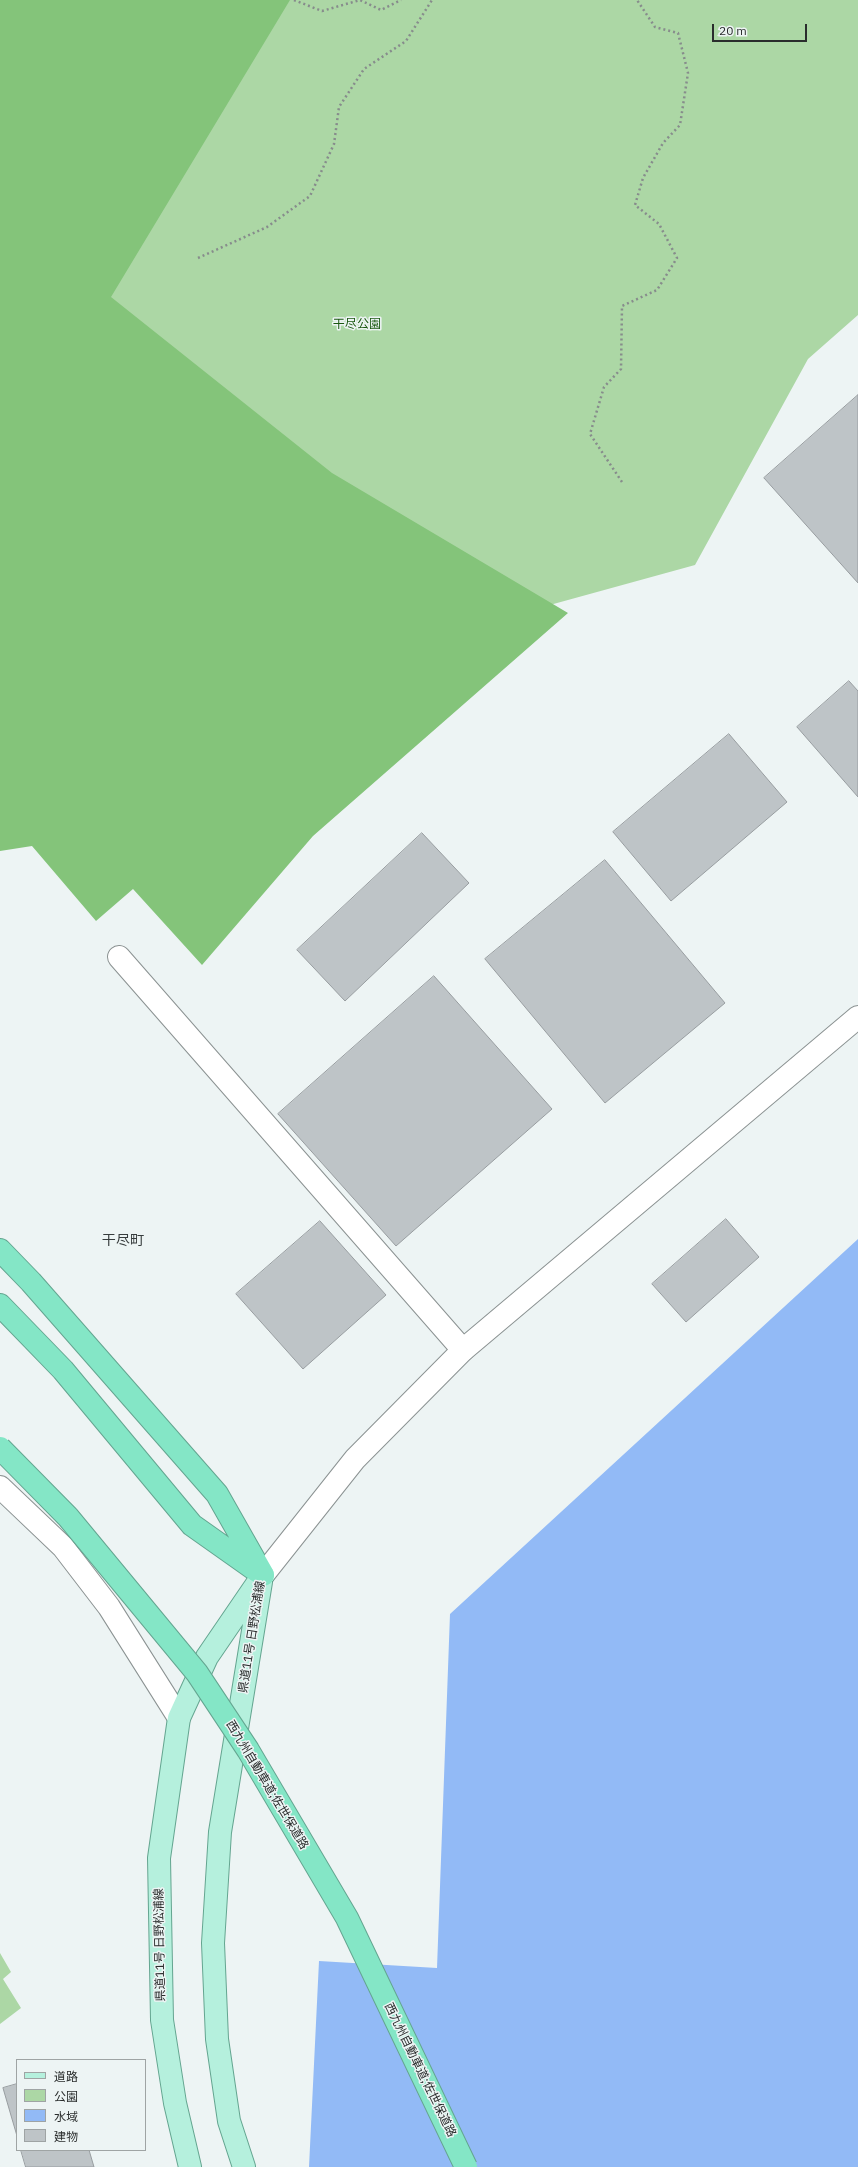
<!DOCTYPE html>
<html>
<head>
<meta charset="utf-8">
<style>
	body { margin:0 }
	#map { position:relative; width:858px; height:2167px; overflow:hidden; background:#edf4f4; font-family:"IBM Plex Sans","Noto Sans JP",sans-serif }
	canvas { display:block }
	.legend { position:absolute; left:16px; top:2059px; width:130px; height:92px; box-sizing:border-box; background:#edf4f4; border:1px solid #9fa4a4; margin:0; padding:5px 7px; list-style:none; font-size:12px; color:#2a2d2d }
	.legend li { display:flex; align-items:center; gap:8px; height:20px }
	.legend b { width:20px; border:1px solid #9fa4a4 }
	.scale { position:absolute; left:712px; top:24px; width:95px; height:18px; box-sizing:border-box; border:2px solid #2a2d2d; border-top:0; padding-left:5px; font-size:12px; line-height:14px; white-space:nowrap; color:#2a2d2d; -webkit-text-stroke:3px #edf4f4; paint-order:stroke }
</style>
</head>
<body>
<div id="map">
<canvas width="858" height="2167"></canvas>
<ul class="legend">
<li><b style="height:5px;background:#b5f0dd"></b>道路</li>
<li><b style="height:11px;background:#acd7a5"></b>公園</li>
<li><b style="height:11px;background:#92baf6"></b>水域</li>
<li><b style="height:11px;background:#bec4c7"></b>建物</li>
</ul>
<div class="scale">20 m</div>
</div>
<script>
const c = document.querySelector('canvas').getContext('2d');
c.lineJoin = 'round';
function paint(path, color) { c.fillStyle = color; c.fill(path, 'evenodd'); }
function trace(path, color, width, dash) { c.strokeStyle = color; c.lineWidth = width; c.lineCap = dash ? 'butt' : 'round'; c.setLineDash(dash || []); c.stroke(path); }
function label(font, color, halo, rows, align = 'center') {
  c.font = font + ' "IBM Plex Sans","Noto Sans JP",sans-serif'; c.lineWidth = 3; c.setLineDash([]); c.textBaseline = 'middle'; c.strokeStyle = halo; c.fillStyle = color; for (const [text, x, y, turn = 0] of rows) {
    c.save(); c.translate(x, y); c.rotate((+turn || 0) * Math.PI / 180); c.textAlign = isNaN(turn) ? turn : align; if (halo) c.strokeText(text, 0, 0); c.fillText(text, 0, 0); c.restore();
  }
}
paint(new Path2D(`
	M171,0H858V315L808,359L695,565L499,619L0,279Z
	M0,1953L11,1972L3,1979L21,2008L0,2024Z`), '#acd7a5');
paint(new Path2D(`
	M0,0H290L111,297L332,473L568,613L313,836L202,965L133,889L96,921L32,846L0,851Z`), '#84c47a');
paint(new Path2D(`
	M858,1239V2167H309L319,1961L437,1968L450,1614Z`), '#92baf6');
const building = new Path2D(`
	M858,395V583L764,478Z
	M849,681L858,691V797L797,727Z
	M729,734L787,802L671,901L613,832Z
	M422,833L469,883L345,1001L297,950Z
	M605,860L725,1003L605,1103L485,959Z
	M434,976L552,1109L396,1246L278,1114Z
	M726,1219L759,1257L686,1322L652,1284Z
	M320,1221L386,1295L303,1369L236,1294Z
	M17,2084V2136L3,2088Z
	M21,2150H89L94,2167H26Z`);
paint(building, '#bec4c7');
trace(building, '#989da0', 1);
const street = new Path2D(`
	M119,957L463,1350
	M0,1487L63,1547L109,1607L179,1718`);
const secondary = new Path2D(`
	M263,1575L355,1459L463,1350L858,1017`);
const primary = new Path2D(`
	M190,2167L175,2103L162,2020L159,1858L179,1718L207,1657L263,1575
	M244,2167L229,2121L217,2039L213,1943L220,1832L261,1582`);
const highway = new Path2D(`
	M0,1250L31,1282L217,1494L263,1575
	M0,1305L63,1370L192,1525L257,1571`);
trace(street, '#8b9292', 24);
trace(secondary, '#8b9292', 24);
trace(primary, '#64a590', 24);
trace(highway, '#64a590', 24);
trace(new Path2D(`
	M294,0L322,11L360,0L381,10L401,0
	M198,258L267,227L310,196L334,144L339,107L364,69L406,41L432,0
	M622,482L590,434L604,387L621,369L622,306L657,290L677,258L659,224L635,205L643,178L663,143L680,125L688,73L678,33L655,27L637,0`), '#878c8c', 2.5, [2, 3]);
trace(street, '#fff', 22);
trace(secondary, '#fff', 22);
trace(primary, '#b5f0dd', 22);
trace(highway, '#84e6c6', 22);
const highwayBridge = new Path2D(`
	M0,1448L68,1517L197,1673L248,1750L347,1918L466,2167`);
trace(highwayBridge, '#64a590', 24, []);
trace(highwayBridge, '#84e6c6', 22);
label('12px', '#1a5810', '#edf4f4', [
	["干尽公園",357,325]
]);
label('12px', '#2a2d2d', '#edf4f4', [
	["県道11号 日野松浦線",252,1637,-81],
	["西九州自動車道;佐世保道路",267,1785,59],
	["県道11号 日野松浦線",160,1945,-91],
	["西九州自動車道;佐世保道路",420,2070,64]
]);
label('14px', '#373c3d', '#edf4f4', [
	["干尽町",123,1241]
]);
</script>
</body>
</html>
